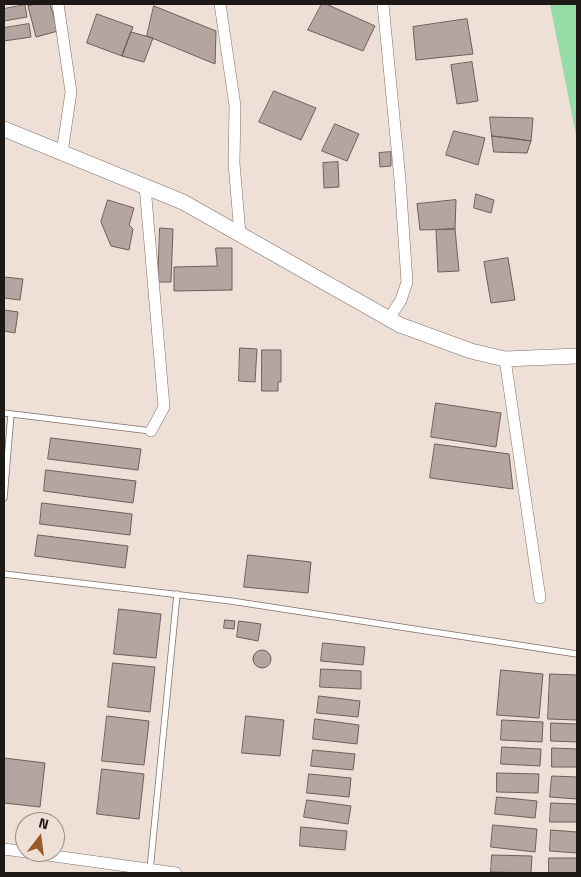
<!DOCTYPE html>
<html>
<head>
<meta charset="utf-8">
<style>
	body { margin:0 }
	#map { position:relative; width:581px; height:877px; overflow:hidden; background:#eedfd7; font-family:"Titillium Web",sans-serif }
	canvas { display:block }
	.frame { position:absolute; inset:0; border:5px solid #1e1816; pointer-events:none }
	.north { position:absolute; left:15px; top:812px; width:50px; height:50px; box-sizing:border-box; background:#eedfd7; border:1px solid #9b8f8a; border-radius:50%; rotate:15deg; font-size:14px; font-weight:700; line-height:20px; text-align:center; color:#1e1816 }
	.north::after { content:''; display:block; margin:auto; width:18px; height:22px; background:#9c5928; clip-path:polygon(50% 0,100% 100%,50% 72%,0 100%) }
</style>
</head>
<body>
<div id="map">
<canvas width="581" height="877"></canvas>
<div class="frame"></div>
<div class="north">N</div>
</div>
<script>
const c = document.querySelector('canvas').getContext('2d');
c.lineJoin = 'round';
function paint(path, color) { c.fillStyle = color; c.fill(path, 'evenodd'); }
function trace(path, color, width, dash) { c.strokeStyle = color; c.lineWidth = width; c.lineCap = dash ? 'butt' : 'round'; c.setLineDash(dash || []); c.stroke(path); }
paint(new Path2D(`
	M550,4H577V140Z`), '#96dca6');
const building = new Path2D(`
	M38,4H50L58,31L36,37L28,6Z
	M322,4H326L375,26L363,51L308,30Z
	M25,5L27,17L4,21V9Z
	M154,6L216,31L215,64L147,36Z
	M97,14L133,27L122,56L87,43Z
	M467,19L473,54L416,60L413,27Z
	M29,24L31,37L4,41V28Z
	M131,32L153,38L144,62L122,56Z
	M472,62L478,101L457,104L451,65Z
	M274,91L316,108L301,140L259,122Z
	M490,117L533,118L531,141L492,136Z
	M335,124L359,134L347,161L322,151Z
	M454,131L485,138L478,165L446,155Z
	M492,136L511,138L531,141L527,153L494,152Z
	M391,152V166L380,167L379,153Z
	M338,162L339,187L324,188L323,163Z
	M476,194L494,200L491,213L474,208Z
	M108,200L134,208L129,225L133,229L129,250L111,246L101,222Z
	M456,200L455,229L420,230L417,204Z
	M160,228L173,229L171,282H158Z
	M455,229L459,271L438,272L436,230Z
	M216,248H232V290L174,291V267L217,266Z
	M508,258L515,300L491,303L484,262Z
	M4,277L23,279L20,300L4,298Z
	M4,310L18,312L15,333L4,331Z
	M240,348L257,349L255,382L239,381Z
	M262,350H281V382H278V391H262Z
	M436,403L501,413L496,447L431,437Z
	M51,438L141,449L138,470L48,459Z
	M435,444L509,454L513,489L430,478Z
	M46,470L136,481L133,503L44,491Z
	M42,503L132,514L130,535L40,524Z
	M38,535L128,546L125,568L35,556Z
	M248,555L311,562L308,593L244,587Z
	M119,609L161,614L156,658L114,654Z
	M225,620L235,621L234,629L224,628Z
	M239,621L261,624L258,641L237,637Z
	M323,643L365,647L363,665L321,661Z
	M253 659a9 9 0 1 1 18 0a9 9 0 1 1-18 0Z
	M113,663L155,667L150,712L108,707Z
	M321,669L361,671V689L320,687Z
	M501,670L543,674L539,718L497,715Z
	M550,674L577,675V720L548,719Z
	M319,696L360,701L358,717L317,713Z
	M107,716L149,721L144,765L102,761Z
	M246,716L284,720L280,756L242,753Z
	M315,719L359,725L357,744L313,739Z
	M502,720L543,722L542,742L501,740Z
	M551,723L577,724V742L551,741Z
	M502,747L541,749L540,766L501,764Z
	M552,748L577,749V767H552Z
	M313,750L355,754L353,770L311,766Z
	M4,758L45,763L40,807L4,803Z
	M102,769L144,774L139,819L97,814Z
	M497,773L539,774L538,793L497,792Z
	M309,774L351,778L349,797L307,793Z
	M552,776L577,777V799L550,797Z
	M497,797L537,801L535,818L495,814Z
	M307,800L351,806L348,824L304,817Z
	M551,803L577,804V822H550Z
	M493,825L537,829L535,852L491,847Z
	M301,827L347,831L345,850L300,846Z
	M551,830L577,832V853L550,851Z
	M492,855L532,856L531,873L491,872Z
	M549,858H577V873H549Z`);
paint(building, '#b5a5a1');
trace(building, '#6d5e5b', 1);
const service = new Path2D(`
	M4,413L151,431
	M4,498L11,414
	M4,574L231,601L577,654
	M150,870L177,594`);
const minor = new Path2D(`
	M58,4L71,92L62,153
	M220,4L235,106L234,163L240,234
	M383,4L400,180L407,282L401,300L389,319
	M145,186L164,407L151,431
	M505,359L540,598
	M4,849L176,873`);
const tertiary = new Path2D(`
	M4,129L183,202L400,325L471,351L505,359L577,356`);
trace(service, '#7d7069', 7);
trace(minor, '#7d7069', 12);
trace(tertiary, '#7d7069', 16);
trace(service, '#fff', 5.5);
trace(minor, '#fff', 11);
trace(tertiary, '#fff', 15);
</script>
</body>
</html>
